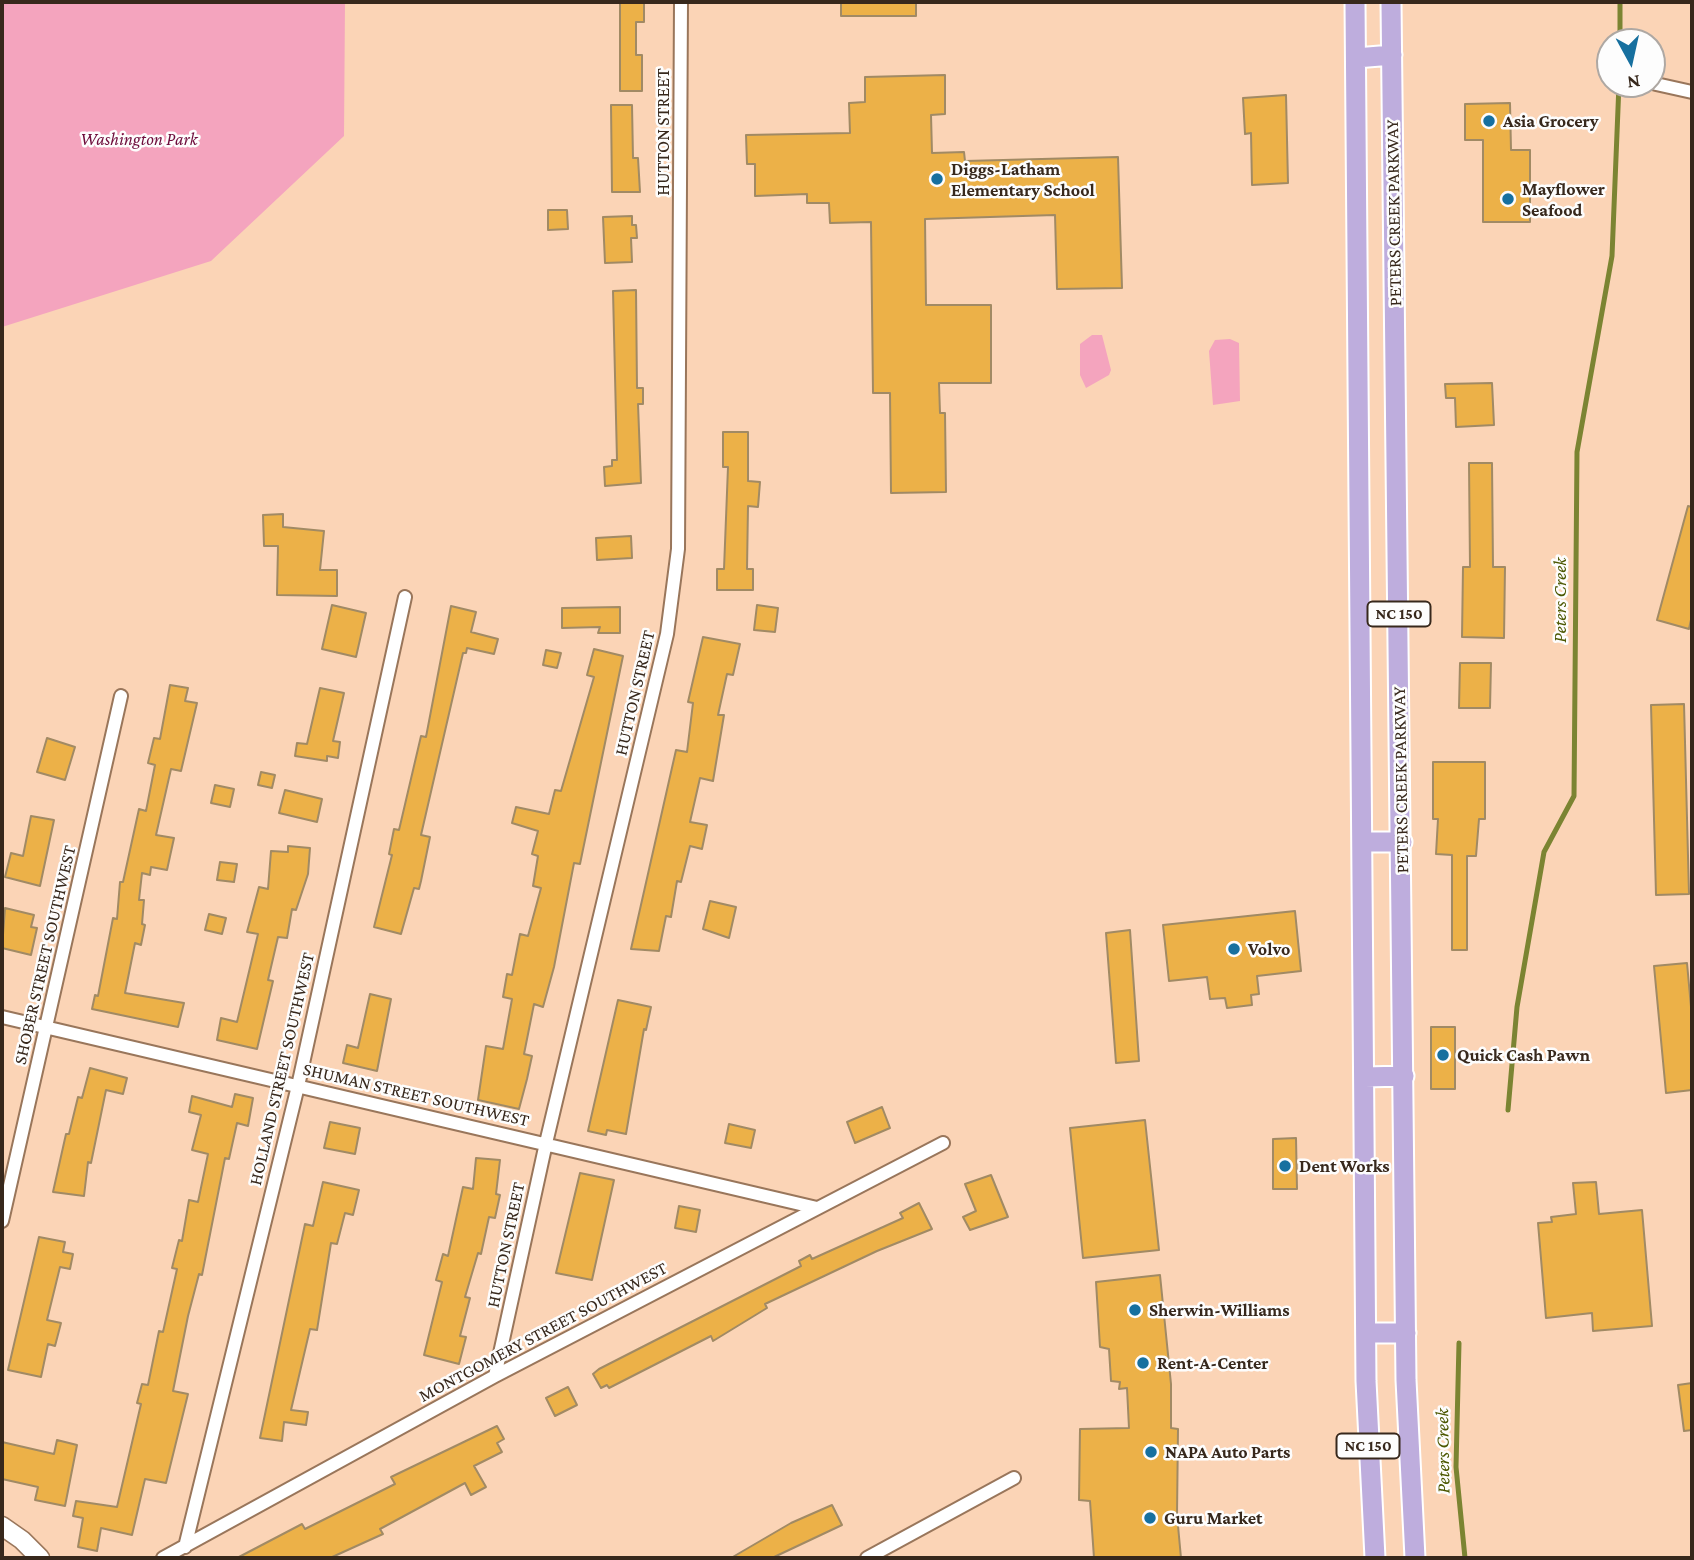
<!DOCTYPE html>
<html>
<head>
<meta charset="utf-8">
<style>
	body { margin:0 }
	#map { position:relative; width:1694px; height:1560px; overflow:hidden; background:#fbd4b6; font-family:"Crimson Pro",serif }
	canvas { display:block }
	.frame { position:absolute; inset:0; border:4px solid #37281c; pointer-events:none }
	.north { position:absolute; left:1596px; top:28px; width:70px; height:70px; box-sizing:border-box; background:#fdfdfd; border:2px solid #aea8a3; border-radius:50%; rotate:172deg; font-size:19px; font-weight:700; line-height:28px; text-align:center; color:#37281c }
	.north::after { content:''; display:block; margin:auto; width:24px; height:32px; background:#17709f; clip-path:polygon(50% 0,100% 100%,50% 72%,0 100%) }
</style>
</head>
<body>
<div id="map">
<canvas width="1694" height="1560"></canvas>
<div class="frame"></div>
<div class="north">N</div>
</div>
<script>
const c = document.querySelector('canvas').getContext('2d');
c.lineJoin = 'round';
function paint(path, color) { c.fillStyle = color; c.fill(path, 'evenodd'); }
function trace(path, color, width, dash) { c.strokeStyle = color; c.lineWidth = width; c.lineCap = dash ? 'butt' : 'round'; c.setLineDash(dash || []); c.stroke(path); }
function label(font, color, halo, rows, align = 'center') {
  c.font = font + ' "Crimson Pro",serif'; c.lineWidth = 5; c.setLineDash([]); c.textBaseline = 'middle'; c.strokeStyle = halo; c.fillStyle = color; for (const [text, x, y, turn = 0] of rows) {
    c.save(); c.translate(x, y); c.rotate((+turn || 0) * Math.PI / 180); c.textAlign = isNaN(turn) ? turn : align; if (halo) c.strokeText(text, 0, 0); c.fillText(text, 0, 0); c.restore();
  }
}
paint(new Path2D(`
	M2,2H345L344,136L211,261L2,327Z
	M1092,335H1102L1111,370L1109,375L1086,388L1080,375V344Z
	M1230,339L1239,343L1240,401L1213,405L1209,351L1215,340Z`), '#f4a4be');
trace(new Path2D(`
	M1620,42V2
	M1508,1110L1517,1007L1544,852L1574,796L1577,452L1612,256L1619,84
	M1459,1343L1456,1467L1465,1558`), '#7b8432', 5);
const building = new Path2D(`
	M620,2H644V22H636V55H642V91H620Z
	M841,2H916V16H841Z
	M945,75V114L931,115L932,153L964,152L965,161L1118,157L1122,288L1057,289L1055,215L925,219L926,305H991V383H939L940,413H945L946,492L891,493L890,393H873L871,222L830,223L829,203H807V194L755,196V164H747L746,135L850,133L849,103L865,102V77Z
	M1286,95L1288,183L1252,185L1251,133L1245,134L1243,98Z
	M1510,103L1511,150H1530V222H1483V140H1465V104Z
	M611,105H632L633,158H638L640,192H612Z
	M548,210H567L568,229L548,230Z
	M632,216V225H636L637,238H631L632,262L605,263L603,217Z
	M636,290L637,388H643V404H638L641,483L605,486L604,467L612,466V460H617L613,291Z
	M1492,383L1494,425L1456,427L1455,398H1446L1445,384Z
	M723,432H748V481L760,482L758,507L748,506L747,569H753V590H717V569H724L728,467H723Z
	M1469,463H1492L1493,567H1505L1504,638L1462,637L1463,567H1470Z
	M1688,506L1692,507V615L1689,629L1657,620Z
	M283,514V527L324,531L320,570H337V596L277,595L278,546H264L263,515Z
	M631,536L632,558L597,560L596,538Z
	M332,605L366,613L356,657L322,649Z
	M757,605L778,608L775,632L754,630Z
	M451,606L476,612L471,632L498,639L494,654L467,648L466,653H463L421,835L430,837L421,881L419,889L414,888L401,934L374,927L392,855L389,854L394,829L399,830L421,736L426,737Z
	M620,607V633H598L600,627L562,628V608Z
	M703,637L740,644L733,675L727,674L718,715H724L713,781L700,778L690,822L707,825L702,849L690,846L681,882L677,881L671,917L666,916L659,951L631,949L676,750L687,752L693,703L688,702Z
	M594,649L623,656L580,864L574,863L554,967L543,1007L534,1004L524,1054L532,1056L527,1079L519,1109L478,1100L486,1046L503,1049L512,999L503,997L507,974L512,975L520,934L528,936L541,888L533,886L538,856L532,854L538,831L512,823L516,807L549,814L555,790L561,791L594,677L587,675Z
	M546,650L561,653L557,668L543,665Z
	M1460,663H1491L1490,708H1459Z
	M170,685L188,688L185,701L197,703L181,771L171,769L156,835L174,838L167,870L151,867L150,875L142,873L139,900H144L142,924L145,925L141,945L135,943L125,993L184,1003L178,1027L92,1009L95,995L98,996L113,918L117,919L120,882H123L139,809L146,811L155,765L148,763L154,738L160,739Z
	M320,688L344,693L333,741L340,742L338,758L327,756V761L295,756L297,743L307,744Z
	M1684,704L1689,894L1656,895L1651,705Z
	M47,738L75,747L65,780L37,772Z
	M1433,762H1485V819H1479L1476,856H1467V950H1452V855L1436,854L1438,819H1433Z
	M261,772L275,775L272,788L258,785Z
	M215,785L234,789L230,807L211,803Z
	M285,790L322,799L317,822L279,813Z
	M31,816L54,820L40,886L5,877L11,853L23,856Z
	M288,846L310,848L308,874L296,910L292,909L287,938L278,937L268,980L273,981L257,1049L217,1040L221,1018L237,1022L258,934L247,932L259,887L268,889L271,851L288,852Z
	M220,862L237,864L234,882L217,880Z
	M710,901L736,907L729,938L703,929Z
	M5,908L34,915L31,927L37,928L31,955L2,948Z
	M1295,911L1301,971L1257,976L1259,994L1251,995L1252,1005L1227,1008L1225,998L1210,999L1207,977L1169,981L1163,925Z
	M209,914L226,918L222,934L205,930Z
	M1130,930L1139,1061L1116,1063L1106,933Z
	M1687,963L1692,1018V1090L1666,1093L1654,966Z
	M370,994L391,999L377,1071L343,1063L347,1045L358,1048Z
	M618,1000L651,1007L646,1030L644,1029L626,1134L607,1130L606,1135L588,1131Z
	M1431,1027H1455V1089H1431Z
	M90,1068L127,1078L123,1094L106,1090L91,1163L88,1162L84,1196L53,1192L66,1134H69L78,1097L82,1098Z
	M235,1094L253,1098L248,1126L237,1123L229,1159L225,1158L202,1275L199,1274L188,1316L173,1391L188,1394L166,1483L145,1479L132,1535L101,1528L97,1551L78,1547L83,1518L73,1516L76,1501L117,1507L141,1404L137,1403L142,1384L148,1385L159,1331L163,1332L177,1269L172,1268L179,1240L182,1241L189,1200L198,1202L208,1154L192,1150L201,1115L189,1112L192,1096L232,1107Z
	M882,1107L890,1128L855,1143L847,1122Z
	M1145,1120L1159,1250L1083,1258L1070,1128Z
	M330,1122L360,1128L355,1154L324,1148Z
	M729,1124L755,1130L751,1148L725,1143Z
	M1296,1138L1297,1189H1273V1139Z
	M476,1158L500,1160L496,1194L500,1195L495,1218L489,1217L481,1254L478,1253L465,1297L470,1298L460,1336L466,1337L459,1364L424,1355L442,1282L436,1280L443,1254L448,1256L463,1187L473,1189Z
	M580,1173L614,1180L592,1280L556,1273Z
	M991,1175L1008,1217L970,1230L963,1217L976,1211L965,1184Z
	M323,1182L359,1190L353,1215L345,1213L337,1244L331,1243L317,1330L310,1329L291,1410L308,1412L306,1425L284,1422L282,1441L260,1438L305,1224L313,1226Z
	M1596,1182L1599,1214L1642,1210L1652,1326L1593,1331L1592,1313L1546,1318L1538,1223L1552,1222L1551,1217L1576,1214L1573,1183Z
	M919,1203L932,1229L877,1251L765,1304L767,1308L713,1341L711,1336L609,1388L607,1385L601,1388L593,1374L599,1369L801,1266L799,1261L810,1255L812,1259L903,1218L900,1213Z
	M679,1206L700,1210L696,1232L675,1228Z
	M39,1237L65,1242L63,1252L73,1254L70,1269L60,1267L47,1320L61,1323L55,1346L48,1344L41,1377L8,1370Z
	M1160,1275L1171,1384V1428L1178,1429L1177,1515L1181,1558H1094L1090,1501L1079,1500L1080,1429L1129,1428L1127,1388L1119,1389L1120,1382L1111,1381L1109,1349L1100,1347L1096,1282Z
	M1692,1383V1430L1684,1431L1678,1385Z
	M568,1387L577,1405L555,1416L546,1398Z
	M497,1426L504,1439L497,1443L502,1452L474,1466L486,1487L471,1495L465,1483L380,1529L383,1534L330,1558H237L302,1524L305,1529L395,1484L391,1477Z
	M57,1440L77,1445L65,1506L35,1500L38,1487L2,1479V1442L54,1454Z
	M832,1505L842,1525L772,1558H731L791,1523Z`);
paint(building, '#ecb148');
trace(building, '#a18a64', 2);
const street = new Path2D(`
	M1656,84L1692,92
	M2,1017L817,1208
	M2,1221L121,696
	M495,1376L546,1143L667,634L678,549L681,2
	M185,1547L298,1086L405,597
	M163,1558L495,1376L943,1143
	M867,1558L1014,1478`);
const secondary = new Path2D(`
	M2,1526L22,1540L40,1558`);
const primary = new Path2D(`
	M1355,2L1366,1381L1375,1558
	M1391,2L1406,1380L1415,1558
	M1356,58L1392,55
	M1363,842H1402
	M1365,1077L1404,1076
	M1366,1333H1406`);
trace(street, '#99765b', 16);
trace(secondary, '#99765b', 21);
trace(primary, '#fff', 23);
trace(street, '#fff', 12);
trace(secondary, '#fff', 18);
trace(primary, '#beaddd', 19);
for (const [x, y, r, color] of [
	[1489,121,7,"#17709f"],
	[937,179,7,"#17709f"],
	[1508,199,7,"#17709f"],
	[1234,949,7,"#17709f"],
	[1443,1055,7,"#17709f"],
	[1285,1166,7,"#17709f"],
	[1135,1310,7,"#17709f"],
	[1143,1363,7,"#17709f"],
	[1151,1452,7,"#17709f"],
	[1150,1518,7,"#17709f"]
]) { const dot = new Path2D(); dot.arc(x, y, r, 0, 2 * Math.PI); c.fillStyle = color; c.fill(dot); trace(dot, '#fdfdfd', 2.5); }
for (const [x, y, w] of [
	[1399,614,63],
	[1368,1446,63]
]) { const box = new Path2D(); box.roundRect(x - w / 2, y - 12.5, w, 25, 5); c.fillStyle = '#fdfdfd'; c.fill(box); trace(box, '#37281c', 2); }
label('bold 16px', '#37281c', null, [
	["NC 150",1399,614],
	["NC 150",1368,1446]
]);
label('bold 18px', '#37281c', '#fdfdfd', [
	["Asia Grocery",1503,121],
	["Diggs-Latham",951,169],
	["Elementary School",951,190],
	["Mayflower",1522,189],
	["Seafood",1522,210],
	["Volvo",1248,949],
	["Quick Cash Pawn",1457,1055],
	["Dent Works",1299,1166],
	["Sherwin-Williams",1149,1310],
	["Rent-A-Center",1157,1363],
	["NAPA Auto Parts",1165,1452],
	["Guru Market",1164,1518]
], 'left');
label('18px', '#37281c', '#fdfdfd', [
	["HUTTON STREET",663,132,-90],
	["PETERS CREEK PARKWAY",1394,213,-91],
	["HUTTON STREET",635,693,-77],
	["PETERS CREEK PARKWAY",1401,780,-91],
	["SHOBER STREET SOUTHWEST",45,955,-77],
	["HOLLAND STREET SOUTHWEST",282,1069,-77],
	["SHUMAN STREET SOUTHWEST",416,1095,13],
	["HUTTON STREET",506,1245,-78],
	["MONTGOMERY STREET SOUTHWEST",543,1332,-28]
]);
label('italic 18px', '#6e0d3c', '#fdfdfd', [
	["Washington Park",139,139]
]);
label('italic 19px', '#4b5700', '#fdfdfd', [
	["Peters Creek",1560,600,-90],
	["Peters Creek",1443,1451,-91]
]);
</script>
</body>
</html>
